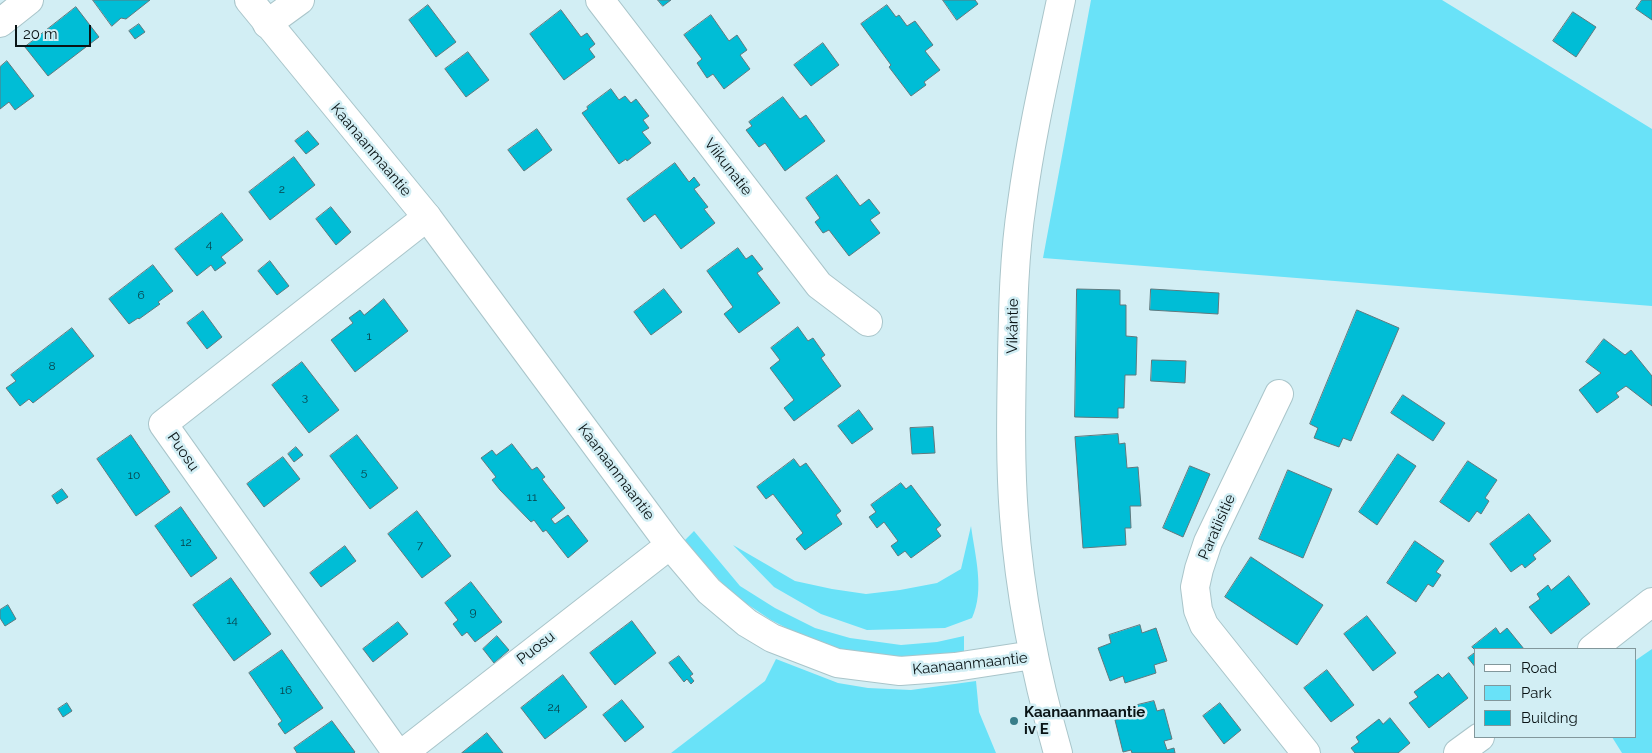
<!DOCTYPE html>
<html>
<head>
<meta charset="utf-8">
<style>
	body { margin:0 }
	#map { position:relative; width:1652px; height:753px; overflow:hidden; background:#d2eef4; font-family:Raleway,sans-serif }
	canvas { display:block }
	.legend { position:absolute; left:1474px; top:648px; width:162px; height:90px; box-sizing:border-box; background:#d2eef4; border:1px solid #82979b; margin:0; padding:6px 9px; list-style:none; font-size:15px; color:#0a1416 }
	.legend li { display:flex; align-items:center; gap:10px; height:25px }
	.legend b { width:25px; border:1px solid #82979b }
	.scale { position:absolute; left:15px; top:25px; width:76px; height:22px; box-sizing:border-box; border:2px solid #0a1416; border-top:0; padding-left:6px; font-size:15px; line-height:18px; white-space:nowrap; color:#0a1416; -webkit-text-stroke:4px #d2eef4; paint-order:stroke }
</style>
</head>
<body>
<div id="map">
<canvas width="1652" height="753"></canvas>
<ul class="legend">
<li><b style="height:6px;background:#fff"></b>Road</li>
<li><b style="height:14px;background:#69e2f8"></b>Park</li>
<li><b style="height:14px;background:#00bdd6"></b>Building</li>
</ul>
<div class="scale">20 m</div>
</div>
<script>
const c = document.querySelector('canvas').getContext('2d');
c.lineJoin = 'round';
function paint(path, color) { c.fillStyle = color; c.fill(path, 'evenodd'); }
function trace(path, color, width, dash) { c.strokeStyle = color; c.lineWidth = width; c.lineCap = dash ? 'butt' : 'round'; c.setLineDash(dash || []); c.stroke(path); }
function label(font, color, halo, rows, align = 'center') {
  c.font = font + ' Raleway,sans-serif'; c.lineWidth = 5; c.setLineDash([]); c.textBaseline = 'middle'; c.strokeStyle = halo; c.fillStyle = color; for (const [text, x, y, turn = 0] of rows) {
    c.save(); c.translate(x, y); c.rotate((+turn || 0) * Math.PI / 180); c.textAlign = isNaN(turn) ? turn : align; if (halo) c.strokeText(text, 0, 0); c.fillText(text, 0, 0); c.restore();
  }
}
paint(new Path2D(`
	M1091,0H1442L1652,129V306L1043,258Z
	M971,526C975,556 985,590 972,618L945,628L867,630L821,614L774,587L733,545L795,581L832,589L866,594L900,590L937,583L961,569Z
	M694,531L740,586L775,608L815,628L850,638L901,645L937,642L964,636V653L900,660L851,653L808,639L771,620L732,594L684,541Z
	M1652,649V753H1622L1612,737H1636V660Z
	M776,659L838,683L868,688L911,690L976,681L979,712L996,753H671L765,681Z`), '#69e2f8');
const building = new Path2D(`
	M93,0H150L126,19L121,18L112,26Z
	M658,0H671L663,6Z
	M943,0H975L978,4L957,20Z
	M1642,0H1652V20L1636,9Z
	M428,5L456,42L436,57L409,20Z
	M887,5L896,17L899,15L907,26L915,21L933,45L925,51L940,70L924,82L926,85L911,96L889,67L891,65L861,24Z
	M76,7L99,37L48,76L25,47Z
	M561,10L581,37L587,33L595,44L589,49L595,57L564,80L530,34Z
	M1573,12L1596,27L1576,57L1553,41Z
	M711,15L729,41L737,35L747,50L740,55L750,69L724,89L713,74L707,78L697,63L702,59L684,35Z
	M139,24L145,32L135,39L129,31Z
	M823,43L839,65L811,86L794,65Z
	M468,52L489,80L466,97L445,69Z
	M7,61L34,96L15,110L9,102L0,109V67Z
	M611,89L619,100L625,96L631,103L636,99L649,116L643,120L649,128L642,132L651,143L627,161L626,159L619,164L582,113L588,109L587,107Z
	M783,97L800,119L806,115L825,141L785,171L765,143L759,147L746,130L752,126L749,122Z
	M537,129L552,150L524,171L508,150Z
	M308,131L319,144L306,154L295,141Z
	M294,157L315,185L270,220L249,192Z
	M675,163L689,182L694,177L700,185L694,189L708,207L704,209L715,223L681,249L655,214L644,222L627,199Z
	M837,175L860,206L869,199L880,213L870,220L880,233L849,256L829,230L823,233L815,222L820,218L806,198Z
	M331,207L351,232L336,245L316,219Z
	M222,213L243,240L221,257L226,263L215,271L211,265L197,276L175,249Z
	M738,248L746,259L752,255L763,269L757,273L780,303L739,333L724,314L733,307L707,271Z
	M270,261L289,286L277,295L258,271Z
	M153,265L173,291L158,302L160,304L139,319L138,318L129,324L109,299Z
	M664,289L682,312L651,335L634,312Z
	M1077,289L1120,290V305H1126V336L1137,337L1136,375H1125L1124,408H1118V418L1075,417Z
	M1151,289L1219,293L1218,314L1150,310Z
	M384,299L408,331L355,372L331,340L353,323L349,318L360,310L364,315Z
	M1357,310L1399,328L1351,441L1343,438L1339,447L1314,438L1318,428L1310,424Z
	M203,311L222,337L207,349L187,323Z
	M798,327L808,341L813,338L825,355L821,358L841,386L794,421L784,408L794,400L770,368L780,360L771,348Z
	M72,328L94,356L33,403L29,399L20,406L6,388L16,381L11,375Z
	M1604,339L1625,355L1631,350L1652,376V406L1626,386L1616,393L1619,397L1597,413L1579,390L1601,373L1586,362Z
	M1152,360L1186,361L1185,383L1151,381Z
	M302,362L339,410L309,433L272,385Z
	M1403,395L1445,423L1433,441L1391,413Z
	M859,410L873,429L852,444L838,426Z
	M933,427L935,453L912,454L910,428Z
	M1118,434L1119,444L1125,443L1127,468L1138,467L1141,506H1130L1131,528H1125L1126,545L1083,548L1075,437Z
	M131,435L170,492L136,516L97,459Z
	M357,435L398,488L370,509L330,456Z
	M512,444L532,470L537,467L545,477L542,479L565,508L551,519L555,524L568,515L588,541L568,558L546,530L543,532L534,520L531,522L500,490L492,480L496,477L481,458L492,450L496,455Z
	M296,447L303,455L294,462L288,454Z
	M1398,454L1416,466L1377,525L1359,512Z
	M283,457L300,479L264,507L247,484Z
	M794,459L800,467L806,463L841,511L836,515L842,524L805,550L796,539L803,533L773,494L766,499L757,487Z
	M1468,461L1497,480L1485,498L1489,501L1481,514L1477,511L1469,522L1440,502Z
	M1190,466L1210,474L1183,537L1163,528Z
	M1288,470L1332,489L1303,558L1259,539Z
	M901,483L906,489L911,485L941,525L936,529L941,536L911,558L905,551L898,556L891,546L898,541L884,522L877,528L869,517L876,512L871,505Z
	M62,489L68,497L57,504L52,496Z
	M181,507L217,558L191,577L155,526Z
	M417,511L451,556L422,578L388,534Z
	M1529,514L1551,541L1533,555L1536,559L1525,568L1522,564L1511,572L1490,544Z
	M1415,541L1444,561L1436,572L1441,575L1433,587L1428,584L1416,602L1387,583Z
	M345,546L356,561L321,587L310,573Z
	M1251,557L1323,605L1297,645L1225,597Z
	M1569,576L1590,604L1551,634L1529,607L1540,599L1537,594L1548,585L1551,590Z
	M231,578L271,634L234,661L193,605Z
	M471,582L502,622L475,642L467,632L462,636L453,624L458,620L445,603Z
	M8,605L16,619L5,626L0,618V610Z
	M1367,616L1396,653L1373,671L1344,634Z
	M632,621L656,653L615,685L590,653Z
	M398,622L408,634L373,662L363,649Z
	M1140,625L1142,633L1156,628L1167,661L1154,665L1156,673L1125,683L1123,676L1110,681L1098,648L1111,643L1109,635Z
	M1496,628L1500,634L1507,628L1524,649H1476V651L1472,647Z
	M497,636L509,650L494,663L483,649Z
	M282,650L323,708L285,734L278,724L282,721L249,673Z
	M1476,652V668L1468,658Z
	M679,656L693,674L690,676L694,681L691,684L687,679L684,682L669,663Z
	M1327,670L1354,705L1331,722L1304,688Z
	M1449,673L1468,698L1429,728L1409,703L1418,697L1414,692L1438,674L1442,678Z
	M563,675L587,707L545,739L521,708Z
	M622,700L644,727L625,742L603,715Z
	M1154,701L1157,711L1164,709L1172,739L1164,741L1167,750L1174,748L1175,753H1132L1131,750L1123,752L1115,720L1123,718L1121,709Z
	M67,703L72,711L63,717L58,709Z
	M1220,703L1241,730L1224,744L1203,716Z
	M1390,718L1410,743L1398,753H1355L1351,748L1359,742L1356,737L1379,719L1383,724Z
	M332,721L355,752L354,753H297L294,748Z
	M487,733L503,753H462Z`);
paint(building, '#00bdd6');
trace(building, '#5f797e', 1);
const minor = new Path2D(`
	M600,0L819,285L868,322
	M0,23L29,0
	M267,24L300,0
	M1279,394L1208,542L1199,569L1195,587L1198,610L1204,625L1306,753
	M1592,649L1652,602
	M397,753L163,424L427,217
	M403,753L670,545
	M1458,753L1480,737`);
const tertiary = new Path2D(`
	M249,0L427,217L670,545L709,591L747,623L772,638L837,663L900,671L955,667L1033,655
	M1058,753C1036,676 1020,597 1014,516C1010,464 1011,412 1012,359C1013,307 1014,255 1022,203C1031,135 1047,67 1061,0`);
trace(minor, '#a9c5ca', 30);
trace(tertiary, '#a9c5ca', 30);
trace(minor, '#fff', 28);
trace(tertiary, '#fff', 28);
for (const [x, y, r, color] of [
	[1014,721,5,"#377d89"]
]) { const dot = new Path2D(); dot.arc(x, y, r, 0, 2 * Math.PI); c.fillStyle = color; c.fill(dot); trace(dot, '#d2eef4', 2); }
label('12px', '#083e46', null, [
	["2",282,189],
	["4",209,244],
	["6",141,295],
	["1",369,336],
	["8",52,366],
	["3",305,397],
	["5",364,472],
	["10",134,475],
	["11",532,497],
	["12",186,542],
	["7",420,545],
	["9",473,612],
	["14",232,620],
	["16",286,690],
	["24",554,707]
]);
label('15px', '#0a1416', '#d2eef4', [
	["Kaanaanmaantie",371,150,50],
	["Viikunatie",728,167,52],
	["Vikåntie",1013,326,-89],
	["Puosu",183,452,55],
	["Kaanaanmaantie",616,472,53],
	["Paratiisitie",1217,527,-66],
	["Puosu",536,648,-38],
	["Kaanaanmaantie",970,664,-6]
]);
label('bold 15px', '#0a1416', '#d2eef4', [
	["Kaanaanmaantie",1024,712],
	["iv E",1024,729]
], 'left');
</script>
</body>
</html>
